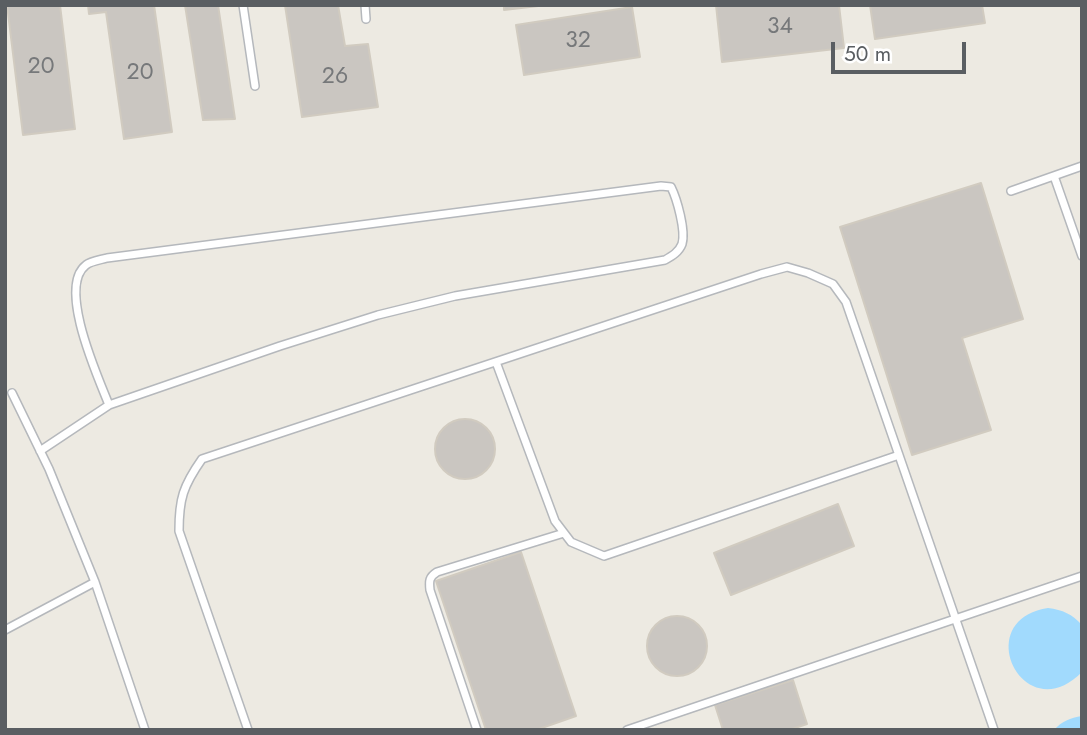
<!DOCTYPE html>
<html>
<head>
<meta charset="utf-8">
<style>
	body { margin:0 }
	#map { position:relative; width:1087px; height:735px; overflow:hidden; background:#edeae2; font-family:Jost,sans-serif }
	canvas { display:block }
	.frame { position:absolute; inset:0; border:7px solid #5a5e62; pointer-events:none }
	.scale { position:absolute; left:831px; top:42px; width:135px; height:32px; box-sizing:border-box; border:4px solid #5a5e62; border-top:0; padding-left:9px; font-size:21px; line-height:24px; white-space:nowrap; color:#5a5e62; -webkit-text-stroke:5px #fff; paint-order:stroke }
</style>
</head>
<body>
<div id="map">
<canvas width="1087" height="735"></canvas>
<div class="frame"></div>
<div class="scale">50 m</div>
</div>
<script>
const c = document.querySelector('canvas').getContext('2d');
c.lineJoin = 'round';
function paint(path, color) { c.fillStyle = color; c.fill(path, 'evenodd'); }
function trace(path, color, width, dash) { c.strokeStyle = color; c.lineWidth = width; c.lineCap = dash ? 'butt' : 'round'; c.setLineDash(dash || []); c.stroke(path); }
function label(font, color, halo, rows, align = 'center') {
  c.font = font + ' Jost,sans-serif'; c.lineWidth = 5; c.setLineDash([]); c.textBaseline = 'middle'; c.strokeStyle = halo; c.fillStyle = color; for (const [text, x, y, turn = 0] of rows) {
    c.save(); c.translate(x, y); c.rotate((+turn || 0) * Math.PI / 180); c.textAlign = isNaN(turn) ? turn : align; if (halo) c.strokeText(text, 0, 0); c.fillText(text, 0, 0); c.restore();
  }
}
paint(new Path2D(`
	M1048,608C1063,610 1072,614 1082,625V672C1024,731 969,620 1048,608Z
	M1082,716V730H1054C1062,721 1070,718 1082,716Z`), '#a1dafd');
const building = new Path2D(`
	M7,5H60L75,129L23,135Z
	M88,5H154L172,132L124,139L106,12L89,14Z
	M185,5H218L235,119L203,120Z
	M285,5H338L345,46L368,44L378,107L302,117Z
	M504,5H547L504,10Z
	M716,5H839L844,48L722,62Z
	M870,5H982L985,23L875,39Z
	M632,7L640,57L524,75L516,25Z
	M981,183L1023,319L962,338L991,430L912,455L840,227Z
	M435 449a30 30 0 1 1 60 0a30 30 0 1 1-60 0Z
	M838,504L854,546L731,595L714,553Z
	M521,552L576,716L536,730H486L436,581Z
	M647 646a30 30 0 1 1 60 0a30 30 0 1 1-60 0Z
	M793,680L807,724L789,730H723L715,705Z`);
paint(building, '#cac6c1');
trace(building, '#d1cbc0', 2);
const service = new Path2D(`
	M243,5L255,86
	M365,5L366,19
	M1054,176L1082,256
	M1011,191L1082,166
	M496,362L555,521L571,542L604,556L899,455
	M12,393L49,469L95,582L145,730
	M40,451L109,405L280,346L378,315L455,296L665,260C672,256 679,252 682,244C686,231 677,199 671,187L661,186L107,258C100,260 91,261 86,265C57,287 98,377 109,405
	M5,630L95,582
	M248,730L179,531C179,499 183,486 202,459L761,274L787,267L808,273L833,284L846,302L994,730
	M477,730L430,590C429,581 429,577 437,572L564,533
	M627,730L1082,576`);
trace(service, '#b5b8bc', 10);
trace(service, '#fff', 7);
label('23px', '#76787a', null, [
	["34",780,27],
	["32",578,41],
	["20",41,67],
	["20",140,73],
	["26",335,77]
]);
</script>
</body>
</html>
